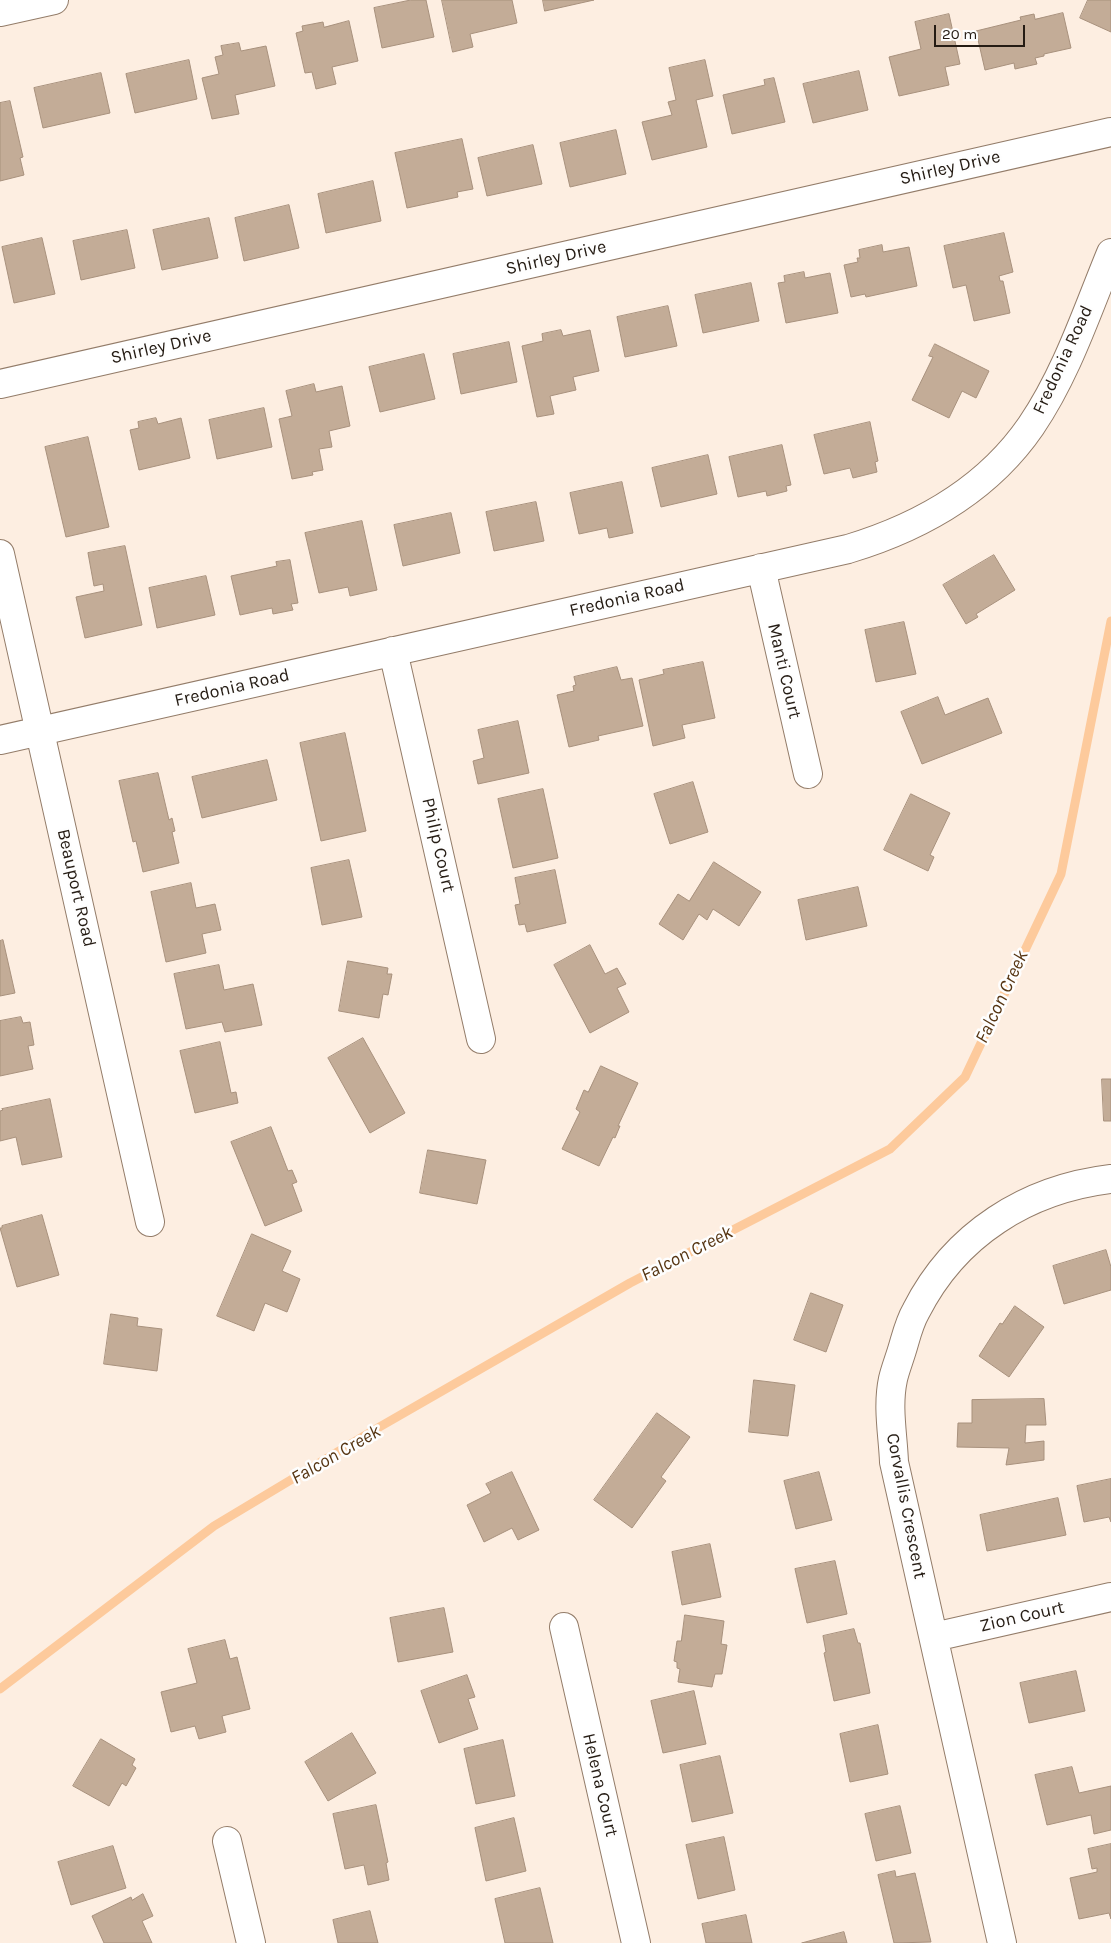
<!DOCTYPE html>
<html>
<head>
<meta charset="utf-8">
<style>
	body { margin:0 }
	#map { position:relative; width:1111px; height:1943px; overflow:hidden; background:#fdeee1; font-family:Karla,sans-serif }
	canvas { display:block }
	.scale { position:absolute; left:934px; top:25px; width:91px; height:22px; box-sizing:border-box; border:2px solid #251c14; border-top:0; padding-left:6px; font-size:15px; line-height:18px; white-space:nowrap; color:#251c14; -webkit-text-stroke:4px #fefefe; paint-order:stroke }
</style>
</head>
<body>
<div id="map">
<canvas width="1111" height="1943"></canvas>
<div class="scale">20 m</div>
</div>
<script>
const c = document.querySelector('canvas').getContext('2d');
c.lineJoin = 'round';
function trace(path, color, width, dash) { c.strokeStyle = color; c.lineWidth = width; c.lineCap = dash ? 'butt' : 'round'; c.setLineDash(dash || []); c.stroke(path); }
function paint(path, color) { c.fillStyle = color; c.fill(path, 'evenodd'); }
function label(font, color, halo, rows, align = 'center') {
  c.font = font + ' Karla,sans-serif'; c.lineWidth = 5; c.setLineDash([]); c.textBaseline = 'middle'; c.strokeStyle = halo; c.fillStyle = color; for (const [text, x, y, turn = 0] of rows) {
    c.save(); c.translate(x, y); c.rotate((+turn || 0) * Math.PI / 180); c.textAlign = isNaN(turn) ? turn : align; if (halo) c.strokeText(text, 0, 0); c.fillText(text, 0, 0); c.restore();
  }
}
trace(new Path2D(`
	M0,1689L214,1526L369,1433L630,1283L890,1149L965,1077L1061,874L1111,621`), '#fdca9c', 9);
const building = new Path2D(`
	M411,0H426L434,37L382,48L374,8Z
	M442,0H512L517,23L470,34L473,47L453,52Z
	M543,0H594L545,11Z
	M1088,0H1111V32L1080,18Z
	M1063,13L1071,48L1044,54V56L1035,58L1037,64L1015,69L1014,63L985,70L976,31L1021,20L1020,17L1034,14L1035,19Z
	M949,14L960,64L945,67L949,85L899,96L889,57L921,49L915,22Z
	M349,21L358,61L332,67L336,84L316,89L312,72L305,73L296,33L303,31L302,26L323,22L324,27Z
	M239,43L241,51L266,46L275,86L235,95L239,114L212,119L202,78L219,74L215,57L223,55L221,46Z
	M189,60L197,99L135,113L126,74Z
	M705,60L713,96L696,100L707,147L652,160L642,122L672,115L668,102L676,100L669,68Z
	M859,71L868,110L813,123L803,84Z
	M101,73L110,113L43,128L34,88Z
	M774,78L785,122L732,134L723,95L765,85L764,80Z
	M10,101L23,157L20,158L24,175L0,181V103Z
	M616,130L626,174L570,187L560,143Z
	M462,139L473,189L457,192L458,197L407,208L395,153Z
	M533,145L542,184L487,196L478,158Z
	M373,181L381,221L326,233L318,194Z
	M289,205L299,248L244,261L235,218Z
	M209,218L218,258L162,270L153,230Z
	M127,230L135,268L81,280L73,241Z
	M1004,233L1013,272L999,276L1000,281H1003L1010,313L974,321L966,285L953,288L944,246Z
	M42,238L55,294L14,303L2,247Z
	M882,245L883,252L909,247L917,286L866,297L865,294L851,297L844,265L858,262L857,258H860L859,250Z
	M804,272L805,278L830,273L838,313L786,323L778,283L785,282L784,276Z
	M751,283L759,321L703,333L695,295Z
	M668,306L677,346L625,357L617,317Z
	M561,330L563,336L590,330L599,371L573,377L576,390L550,396L554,414L537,417L522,346L543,341L542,334Z
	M509,342L517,382L461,394L453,354Z
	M935,344L989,371L976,398L962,391L949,418L912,400L933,357L929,356Z
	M424,354L435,399L380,412L369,367Z
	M314,384L316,392L342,386L350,426L329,431L332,447L319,449L323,470L312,472L313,475L292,479L279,419L292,416L286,391Z
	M264,408L272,447L217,459L209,420Z
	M156,418L158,424L181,418L190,458L139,470L130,430L139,428L138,422Z
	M870,422L878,461L875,462L877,472L853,478L850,468L824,474L814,435Z
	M88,437L109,527L66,537L45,447Z
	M782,445L791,485L786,486L787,491L767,496L766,491L738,497L729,457Z
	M708,455L717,494L661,507L652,468Z
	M622,482L633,533L609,538L607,528L579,534L570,493Z
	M536,502L544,541L494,551L486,512Z
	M451,513L460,553L403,566L394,525Z
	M362,521L377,590L350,596L348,587L319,593L305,533Z
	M125,546L142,625L85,638L76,597L104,591L103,584L94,586L88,553Z
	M994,555L1015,590L976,614L978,617L966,624L943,585Z
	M290,560L298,603L291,604L293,610L273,614L272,608L240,615L231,576L277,566L276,562Z
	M206,576L215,615L157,628L149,588Z
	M904,622L916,674L876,682L865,630Z
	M703,662L715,718L682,725L685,738L653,746L639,680L664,674L663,670Z
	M617,667L621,680L632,678L643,726L598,736L599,740L569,747L557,695L574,691L573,686L576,685L574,677Z
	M938,697L945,715L988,698L1002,733L922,764L901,712Z
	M518,721L529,773L478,784L473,761L484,758L478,730Z
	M345,733L366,831L321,841L300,743Z
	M267,760L277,800L202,818L192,777Z
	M158,773L169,820L172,818L175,831L172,832L179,863L143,872L136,841L133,842L119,781Z
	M693,782L708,832L670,844L654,794Z
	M543,789L558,858L513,868L498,799Z
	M911,794L950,813L930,855L934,857L928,871L884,850Z
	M349,860L362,917L322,925L311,868Z
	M714,862L761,892L739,926L713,909L707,920L699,914L683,940L659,924L678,894L689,901Z
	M555,870L566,923L527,932L525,924L519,925L515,905L520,904L515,878Z
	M191,883L196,908L215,904L221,930L202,934L206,953L166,962L151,892Z
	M858,887L867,926L806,940L798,900Z
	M3,940L15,993L0,996V941Z
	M590,945L605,974L617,968L626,984L617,988L629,1012L590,1033L554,965Z
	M348,961L388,968L387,974H392L388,995L383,994L379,1018L339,1011Z
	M219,965L224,990L253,984L262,1025L225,1032L222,1022L186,1029L174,974Z
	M21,1017L23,1023L30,1022L34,1045L28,1046L33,1069L0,1076V1021Z
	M363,1038L405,1113L370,1133L328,1058Z
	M220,1042L231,1093L236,1092L238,1103L195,1113L180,1051Z
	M601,1066L638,1083L618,1126H620L615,1138L613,1137L599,1166L562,1149L580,1112L576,1109L584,1090L588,1092Z
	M1102,1079H1111V1121H1104Z
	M50,1099L62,1157L22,1165L16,1137L0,1141V1111L3,1110L2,1109Z
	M271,1127L288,1171L292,1170L297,1182L292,1184L302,1211L265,1226L231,1142Z
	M428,1150L486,1160L477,1204L420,1193Z
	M42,1215L59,1275L17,1287L0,1228H2V1226Z
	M252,1234L291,1251L282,1271L300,1279L287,1312L265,1303L254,1331L217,1316Z
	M1106,1250L1111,1267V1290L1064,1304L1053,1266Z
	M811,1293L843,1305L826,1352L794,1340Z
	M1015,1306L1044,1327L1009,1377L979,1356L1000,1323L1002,1324Z
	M111,1314L138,1318L137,1326L162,1329L157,1371L104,1364Z
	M754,1380L795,1385L788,1436L749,1432Z
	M1044,1399L1046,1425H1026L1025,1443L1044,1441V1460L1006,1465L1009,1448L957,1447L958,1423H972V1400Z
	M657,1413L690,1437L661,1477L666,1481L632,1528L594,1500Z
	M512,1472L539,1530L518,1540L512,1528L484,1542L467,1505L491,1493L486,1484Z
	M819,1472L832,1520L796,1529L784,1481Z
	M1111,1479V1522L1109,1517L1084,1522L1077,1486Z
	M1058,1498L1066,1535L987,1551L980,1515Z
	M710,1544L721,1597L682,1605L672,1552Z
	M835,1561L847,1614L807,1623L795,1569Z
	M444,1608L453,1652L398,1662L390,1618Z
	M685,1615L724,1621L721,1644L727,1645L722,1674H715L712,1687L678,1682L680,1669L677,1668V1662L674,1661L677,1641H681Z
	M854,1629L858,1643H860L870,1693L834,1701L824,1653L826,1652L823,1636Z
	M225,1640L230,1659L237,1657L250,1709L222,1716L226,1732L199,1739L195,1726L171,1732L161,1692L197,1683L188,1649Z
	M1076,1671L1085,1711L1029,1723L1020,1683Z
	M467,1675L475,1697L468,1699L478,1729L439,1743L421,1691Z
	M694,1691L706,1744L663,1753L651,1701Z
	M878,1725L888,1774L850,1782L840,1734Z
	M352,1733L376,1773L328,1801L305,1762Z
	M101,1739L135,1759L132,1765L136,1768L126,1786L122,1783L109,1806L73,1786Z
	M503,1740L515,1796L476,1804L464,1749Z
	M720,1756L733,1813L692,1822L680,1765Z
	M1072,1767L1079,1793L1111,1786V1830L1094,1834L1091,1815L1047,1825L1035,1775Z
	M376,1805L388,1862L386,1863L389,1880L368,1885L364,1865L345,1869L333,1814Z
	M900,1806L911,1853L876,1861L865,1814Z
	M514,1818L526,1871L486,1881L475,1828Z
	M724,1837L735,1890L698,1899L686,1845Z
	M1111,1844V1919L1109,1913L1079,1919L1070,1878L1097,1872V1868L1092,1869L1088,1849Z
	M113,1846L126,1888L71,1905L58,1862Z
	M895,1871L896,1877L915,1873L931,1942L894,1943L878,1875Z
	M540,1888L553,1943H505L495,1899Z
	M143,1894L153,1916L142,1921L152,1943H104L92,1916L131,1897L132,1900Z
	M370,1911L378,1943H338L333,1920Z
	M746,1915L752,1943H706L702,1924Z
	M844,1932L847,1943H802Z`);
paint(building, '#c3ac97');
trace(building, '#a8917d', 1);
const street = new Path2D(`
	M0,12L54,0
	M0,384L1111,132
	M0,554L150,1222
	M761,568L808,774
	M393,651L481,1039
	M0,740L848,549C921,527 987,490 1031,426C1067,373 1087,311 1111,253
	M564,1627L636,1943
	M934,1637L1111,1597
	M227,1841L251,1943
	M1002,1943L894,1462C893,1435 887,1407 893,1379C895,1370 899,1360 902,1350C906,1337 909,1323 916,1311C955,1234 1027,1189 1111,1179`);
trace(street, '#937c69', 30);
trace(street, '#fff', 28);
label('18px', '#251c14', '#fefefe', [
	["Shirley Drive",950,168,-13],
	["Shirley Drive",556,258,-13],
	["Shirley Drive",161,347,-13],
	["Fredonia Road",1063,360,-65],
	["Fredonia Road",627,598,-13],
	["Manti Court",784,671,77],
	["Fredonia Road",232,688,-13],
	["Philip Court",438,845,77],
	["Beauport Road",76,888,77],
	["Corvallis Crescent",906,1506,79],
	["Zion Court",1022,1617,-13],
	["Helena Court",600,1785,77]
]);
label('italic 19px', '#563512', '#fefefe', [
	["Falcon Creek",1002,997,-65],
	["Falcon Creek",687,1254,-27],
	["Falcon Creek",336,1455,-30]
]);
</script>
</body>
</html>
